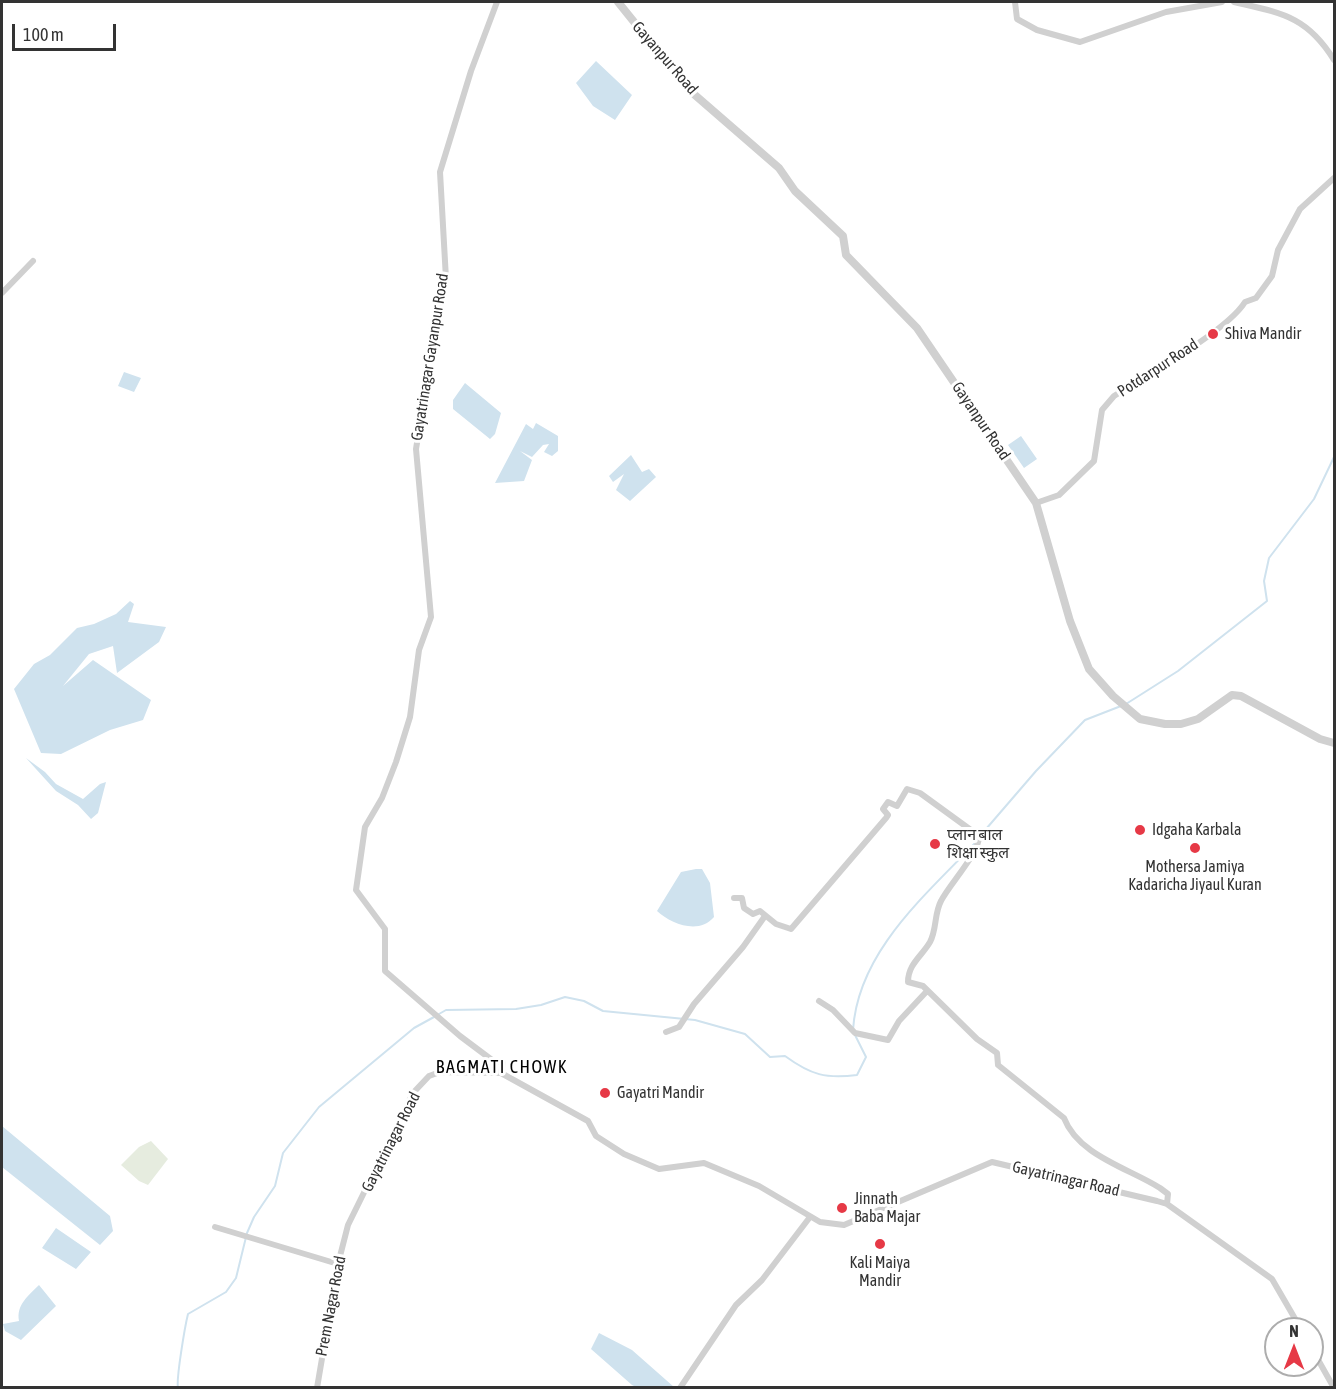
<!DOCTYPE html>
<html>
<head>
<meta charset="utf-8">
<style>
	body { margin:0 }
	#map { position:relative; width:1336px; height:1389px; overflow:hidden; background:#fff; font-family:"Asap Condensed",sans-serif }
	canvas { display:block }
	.frame { position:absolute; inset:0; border:3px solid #333; pointer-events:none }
	.north { position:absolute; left:1264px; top:1317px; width:60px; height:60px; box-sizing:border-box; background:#fff; border:2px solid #adadad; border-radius:50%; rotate:0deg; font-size:16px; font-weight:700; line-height:24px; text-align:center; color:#333 }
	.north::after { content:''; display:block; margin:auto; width:21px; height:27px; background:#e63946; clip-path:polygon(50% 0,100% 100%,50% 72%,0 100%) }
	.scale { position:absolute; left:12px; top:24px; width:104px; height:27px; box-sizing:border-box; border:3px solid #333; border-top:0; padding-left:8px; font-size:18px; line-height:21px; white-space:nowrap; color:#333; -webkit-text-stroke:4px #fff; paint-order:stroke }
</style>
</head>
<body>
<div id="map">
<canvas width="1336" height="1389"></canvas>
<div class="frame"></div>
<div class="north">N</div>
<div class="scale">100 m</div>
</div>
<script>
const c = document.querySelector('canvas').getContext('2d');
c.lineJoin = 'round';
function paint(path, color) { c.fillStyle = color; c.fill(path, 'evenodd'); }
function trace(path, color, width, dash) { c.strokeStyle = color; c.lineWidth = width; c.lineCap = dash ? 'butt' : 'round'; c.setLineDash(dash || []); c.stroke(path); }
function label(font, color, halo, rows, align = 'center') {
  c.font = font + ' "Asap Condensed","Noto Sans Devanagari",sans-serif'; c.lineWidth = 6; c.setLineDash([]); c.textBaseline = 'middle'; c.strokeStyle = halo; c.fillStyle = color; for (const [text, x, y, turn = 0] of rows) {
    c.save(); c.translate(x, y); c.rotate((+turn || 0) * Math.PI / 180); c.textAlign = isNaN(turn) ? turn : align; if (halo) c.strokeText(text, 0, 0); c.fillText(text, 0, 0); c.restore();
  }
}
paint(new Path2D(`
	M151,1141L168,1159L148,1185L139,1181L121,1165L139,1147Z`), '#e6ecdf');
paint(new Path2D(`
	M596,61L632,95L615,120L593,106L576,83Z
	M124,372L141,378L134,392L118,386Z
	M465,383L501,413L495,434L490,439L453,409V400Z
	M536,423L558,436V451L552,456L544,452L549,444L543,445L532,457L520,451L532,460L524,481L495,483L526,424L533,429Z
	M1021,436L1037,459L1024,468L1008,445Z
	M631,455L642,472L649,469L656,477L630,501L616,490L624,474L613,482L609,476Z
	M130,601L134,604L128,622L166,627L159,642L117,673L113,646L89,654L63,686L93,660L151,700L143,720L110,730L61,754L41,753L14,689L34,664L50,655L77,628L94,624L116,614Z
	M26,758L45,772L56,784L83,799L100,784L106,782L98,813L91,819L78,805L56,791Z
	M696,869H702L710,883L714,917C699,935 671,924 657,911L681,872Z
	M2,1126L110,1216L113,1231L100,1245L2,1167Z
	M56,1228L91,1252L76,1269L42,1248Z
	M39,1285L56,1306L21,1340L5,1331L3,1324L19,1321C16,1305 28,1296 39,1285Z
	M599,1333L632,1350L674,1387H636L632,1385L591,1349Z`), '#cfe2ee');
trace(new Path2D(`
	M1126,704L1178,671L1267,601L1264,581L1269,558L1314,499L1334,457
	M980,836L1036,771L1085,720L1121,706
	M439,1014L446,1010L516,1009L541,1005L565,997L584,1001L603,1011L695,1020L745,1034L770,1057L785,1056C811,1075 826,1079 857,1075L866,1057L855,1035
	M853,1030C858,951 926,895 977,841
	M178,1388C176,1379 185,1326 188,1314L226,1292L236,1278L247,1233L254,1217L275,1186L283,1153L319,1107L414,1028L434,1017`), '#cfe2ee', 2);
trace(new Path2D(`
	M497,2L471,71L440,172L446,279L432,328L429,369L416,449L431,617L419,650L410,717L396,762L382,798L365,827L356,890L385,929V971L460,1036L492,1060L503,1063L501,1073
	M1015,2L1017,19L1037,30L1080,42L1166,12L1222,2
	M1234,2C1281,13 1307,16 1334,60
	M2,293L33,261
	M1036,503L1059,495L1094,461L1102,410L1114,396C1147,375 1227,331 1245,302L1256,298L1272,276L1278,250L1300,209L1334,178
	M734,898H742L744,908L753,914L760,911L776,924L791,929L886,818L888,815L883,809L888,802L897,806L907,789L920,793L975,833L979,837C979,853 949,885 941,901C934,914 937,929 930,942C922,956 908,964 908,982L923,986L977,1039L997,1053L998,1065L1064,1118C1078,1155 1128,1168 1160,1188L1168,1194L1167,1204
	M819,1001L833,1010L855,1033L888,1040L899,1021L927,991
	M666,1032L679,1027L694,1004L743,947L765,916
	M215,1227L338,1264
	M1312,1349L1334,1388
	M317,1388L338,1264L348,1225L413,1093L429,1076L440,1072L501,1073L588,1121L596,1136L624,1154L659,1169L704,1163L759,1186L820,1222L844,1225L992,1162L1157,1201L1167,1204L1272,1279L1301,1329
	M680,1388L736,1305L762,1280L810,1217`), '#d0d0d0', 6);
trace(new Path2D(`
	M618,2L688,89L779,168L795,191L843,236L846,255L917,328L1036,503L1070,621L1089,669L1113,696L1140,719L1165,724H1181L1198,719L1232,695L1241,696L1320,739L1334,743`), '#d0d0d0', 8);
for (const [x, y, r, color] of [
	[1213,334,6,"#e63946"],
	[1140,830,6,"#e63946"],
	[935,844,6,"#e63946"],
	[1195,848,6,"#e63946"],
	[605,1093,6,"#e63946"],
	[842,1208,6,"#e63946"],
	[880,1244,6,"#e63946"]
]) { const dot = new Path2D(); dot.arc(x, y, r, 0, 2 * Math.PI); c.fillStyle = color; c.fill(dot); trace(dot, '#fff', 2); }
label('16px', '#333', '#fff', [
	["Gayanpur Road",665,58,49],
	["Gayatrinagar Gayanpur Road",430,357,-81],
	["Potdarpur Road",1158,368,-33],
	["Gayanpur Road",981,421,56],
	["Gayatrinagar Road",391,1142,-63],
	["Gayatrinagar Road",1066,1179,13],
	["Prem Nagar Road",331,1306,-79]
]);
label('16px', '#333', '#fff', [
	["Shiva Mandir",1225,334],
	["Idgaha Karbala",1152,830],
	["प्लान बाल",947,835],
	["शिक्षा स्कुल",947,853],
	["Mothersa Jamiya",1195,867,"center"],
	["Kadaricha Jiyaul Kuran",1195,885,"center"],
	["Gayatri Mandir",617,1093],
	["Jinnath",854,1199],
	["Baba Majar",854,1217],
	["Kali Maiya",880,1263,"center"],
	["Mandir",880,1281,"center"]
], 'left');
c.letterSpacing = '1.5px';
label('18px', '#000', '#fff', [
	["BAGMATI CHOWK",502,1067]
]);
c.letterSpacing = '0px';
</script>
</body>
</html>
